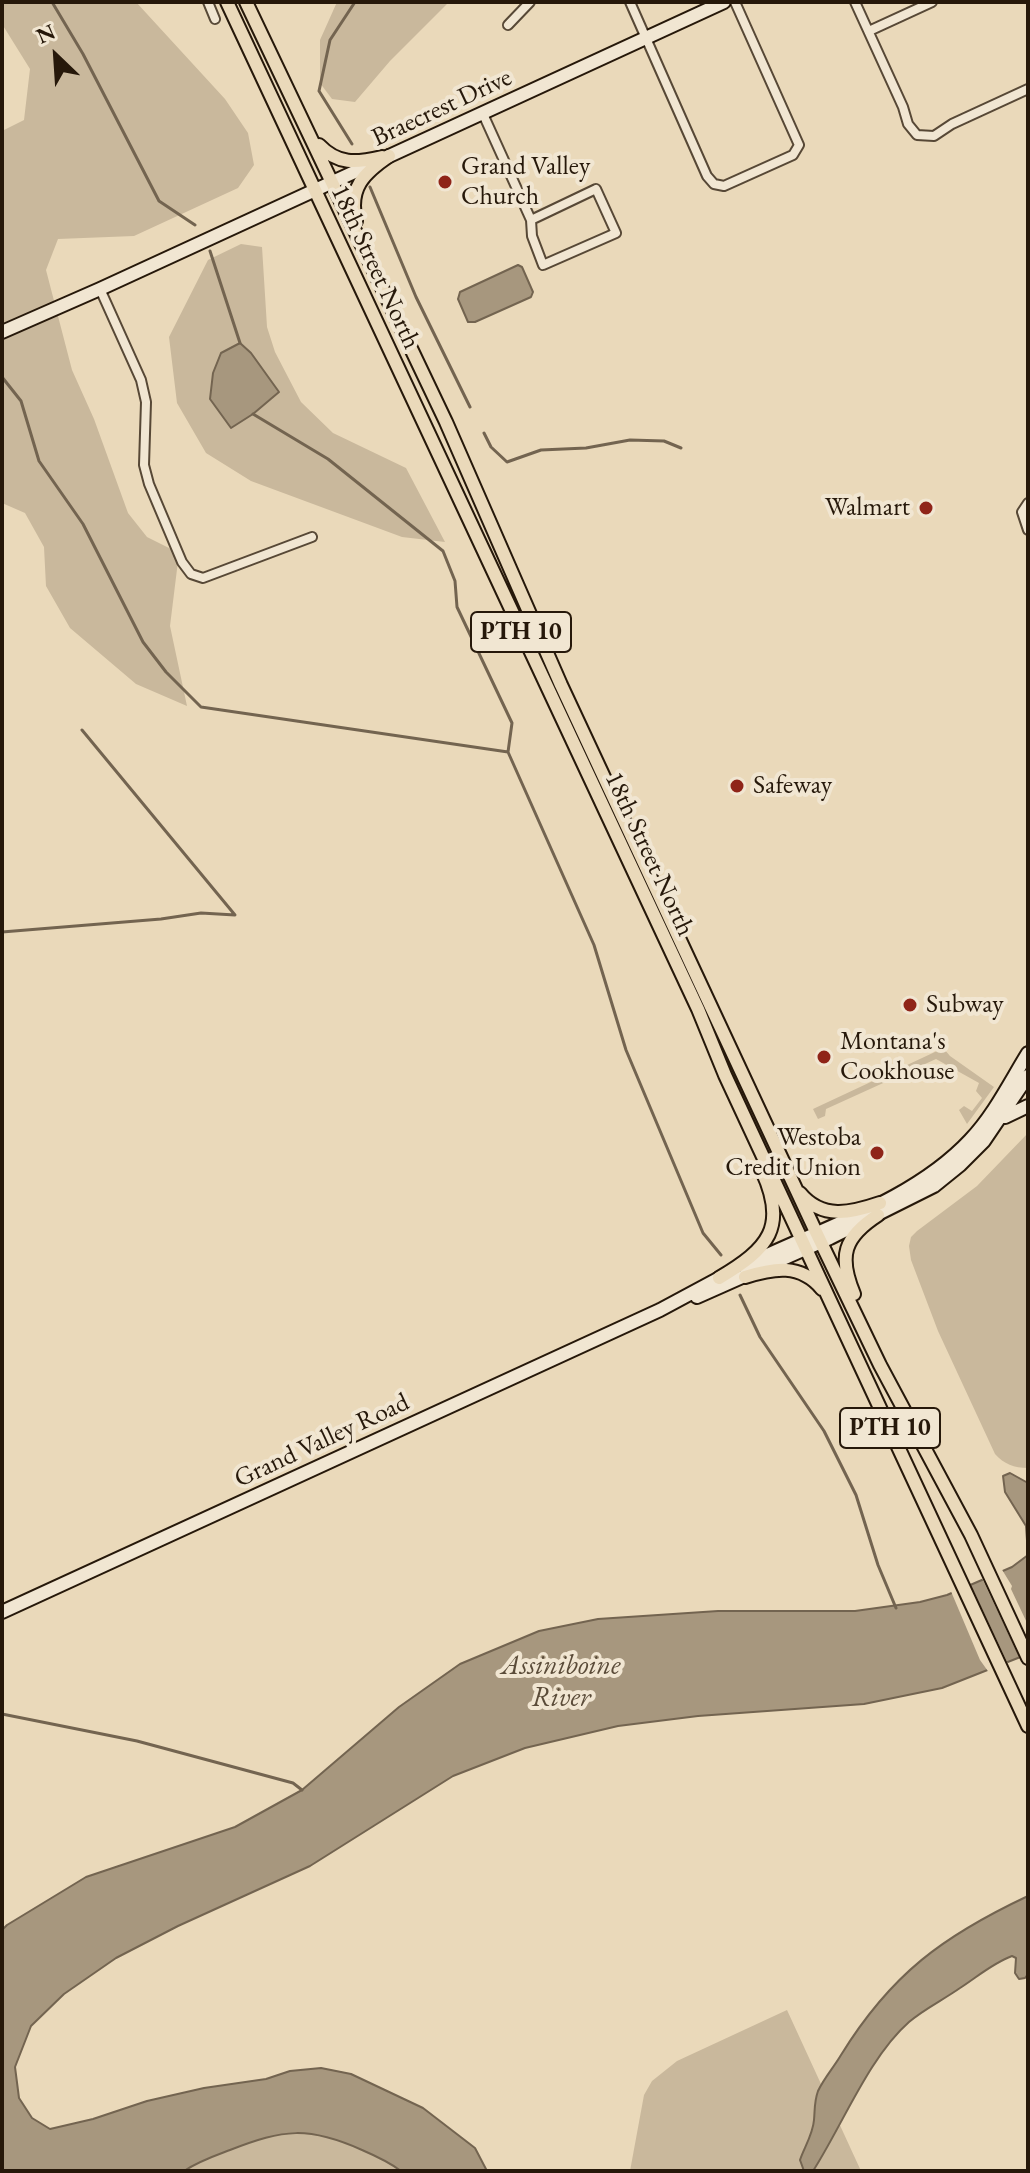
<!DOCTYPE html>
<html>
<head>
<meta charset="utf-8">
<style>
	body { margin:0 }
	#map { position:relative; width:1030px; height:2173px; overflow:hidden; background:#ead9ba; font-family:"EB Garamond",serif }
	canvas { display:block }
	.frame { position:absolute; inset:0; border:4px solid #26180a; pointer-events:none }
	.north { position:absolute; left:16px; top:16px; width:80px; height:80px; -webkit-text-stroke:6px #f1e6d2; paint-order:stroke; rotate:335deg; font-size:22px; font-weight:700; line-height:32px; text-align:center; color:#26180a }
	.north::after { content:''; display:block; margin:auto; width:28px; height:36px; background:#26180a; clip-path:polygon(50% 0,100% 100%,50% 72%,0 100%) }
</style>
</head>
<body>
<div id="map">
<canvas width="1030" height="2173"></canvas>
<div class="frame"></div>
<div class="north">N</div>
</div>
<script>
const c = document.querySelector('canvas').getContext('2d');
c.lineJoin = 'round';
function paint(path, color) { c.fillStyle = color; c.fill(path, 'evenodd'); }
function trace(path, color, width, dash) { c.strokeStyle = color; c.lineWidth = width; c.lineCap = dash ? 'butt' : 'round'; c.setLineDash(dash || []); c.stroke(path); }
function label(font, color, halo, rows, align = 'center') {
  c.font = font + ' "EB Garamond",serif'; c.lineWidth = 8; c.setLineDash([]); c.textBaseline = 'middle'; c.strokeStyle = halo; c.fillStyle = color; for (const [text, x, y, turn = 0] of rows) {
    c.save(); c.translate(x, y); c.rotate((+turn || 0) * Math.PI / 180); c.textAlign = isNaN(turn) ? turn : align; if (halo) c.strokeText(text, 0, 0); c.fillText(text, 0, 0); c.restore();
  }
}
paint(new Path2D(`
	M2,2H136L225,99L248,133L254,165L238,188L134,236L58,239L46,270L72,370L94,419L128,513L147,537L179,553L170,626L187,706L136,684L70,628L46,586L44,547L25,513L2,503V131L24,120L30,69L2,24Z
	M337,2H449L390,61L355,102L332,99L320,83V40Z
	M241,244L262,247L267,327L275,352L301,402L333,433L406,468L445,542L402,537L251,481L206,453L177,403L169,337L208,260Z
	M939,1043L950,1056L994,1087L967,1124L959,1110L964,1106L972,1111L982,1098L976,1091L979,1083L936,1059L826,1109L825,1116L818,1119L813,1109L937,1051L935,1045Z
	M1028,1133V1468C1014,1468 1004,1464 995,1454L938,1331L911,1260L909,1246L911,1237L917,1231L977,1186Z
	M787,2010L861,2171H630L644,2095L652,2081L677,2061Z
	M301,2132C336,2138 372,2149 401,2171H184C218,2148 262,2136 301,2132Z`), '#c9b89c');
const water = new Path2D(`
	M518,265L522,267L533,292L531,297L475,322H468L458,299L460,292Z
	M240,343L251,353L279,392L253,414L231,428L210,399L213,373L221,353Z
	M1010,1473L1028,1483V1654L942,1688L864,1704L698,1716L618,1726L525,1748L453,1776L310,1866L178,1926L116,1958L64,1994L31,2026L15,2067L19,2098L32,2118L50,2129L93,2119L147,2101L204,2088L266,2079L290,2071L321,2068L351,2074L423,2108L475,2148L487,2171H401C389,2162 376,2156 362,2150C308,2126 284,2129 230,2150C214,2156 199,2161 184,2171H2V1930L7,1925L86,1877L235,1827L302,1790L399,1707L460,1664L539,1631L598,1619L718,1611H855L920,1602L947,1595L1012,1567L1028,1555L1026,1526L1005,1492L1003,1476Z
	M1028,1896V1974L1025,1978L1019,1979L1015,1973L1016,1958L1012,1956C993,1963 977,1977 960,1988C943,2000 924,2009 909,2022C869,2057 842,2126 813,2171H804L800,2160C804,2148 813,2134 814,2120C815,2110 814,2102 818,2091C824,2078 834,2067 841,2055C891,1974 943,1936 1028,1896Z`);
paint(water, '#a7977e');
trace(water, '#736450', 2);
paint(new Path2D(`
	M1001,1568L1012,1586L1011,1589L1028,1625V1658L1021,1661L981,1576Z
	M969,1581L1009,1666L990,1674L980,1660L950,1589Z`), '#ead9ba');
trace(new Path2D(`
	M52,2L83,54L159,201L195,225
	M352,144L319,91L330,40L355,2
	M370,187L416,297L470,407
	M210,251L240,343
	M2,377L21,401L39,461L83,524L143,642L166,672L201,707L508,752
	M253,414L328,459L443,551L455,581L457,607L512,723L508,752L594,945L626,1050L703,1233L721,1255
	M484,433L491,447L507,462L541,450L586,448L630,440L664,441L681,448
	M2,932L161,919L201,913L235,915L82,730
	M740,1295L760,1337L824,1431L856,1495L878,1565L896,1608
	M2,1714L137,1741L293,1783L302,1790`), '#736450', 3);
const street = new Path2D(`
	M208,2L215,19
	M630,2L707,176L714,184L724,186L793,155L799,145L735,2
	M855,2L903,107L908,124L917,135L934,136L952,124L1028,89
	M508,25L530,2
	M869,31L932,2
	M483,114L531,220L532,236L543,265L616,233L596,189L531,220
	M100,289L141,380L146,402L144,465L149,484L182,562L191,574L203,578L312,537
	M1028,503L1022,512L1028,530`);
const secondary = new Path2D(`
	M2,332L100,289L724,2
	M1005,1117L1028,1106
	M744,1266C818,1229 912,1202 970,1140C994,1115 1010,1082 1028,1053
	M697,1297L830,1238L934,1186L960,1165L984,1141L1028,1076
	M2,1612L660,1310L727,1274`);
const primary = new Path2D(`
	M227,2L698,1009L725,1075L1028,1726
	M246,2L446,422L561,685L816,1232L880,1365L971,1535L1028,1658
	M319,145C338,165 356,163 382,157
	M356,221C348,188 364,173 389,156
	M800,1193C822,1220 851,1213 880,1203
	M745,1277C774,1268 800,1263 822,1289
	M719,1278C768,1249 788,1227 762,1171
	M854,1294C838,1256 844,1237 878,1215`);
trace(street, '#574836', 12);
trace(secondary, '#26180a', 16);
trace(primary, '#26180a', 16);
trace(street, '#f1e6d2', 8);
trace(secondary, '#f1e6d2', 12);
trace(primary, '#ead9ba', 12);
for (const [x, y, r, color] of [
	[445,182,8,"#8f2418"],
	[926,508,8,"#8f2418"],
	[737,786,8,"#8f2418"],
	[910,1005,8,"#8f2418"],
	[824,1057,8,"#8f2418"],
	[877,1153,8,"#8f2418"]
]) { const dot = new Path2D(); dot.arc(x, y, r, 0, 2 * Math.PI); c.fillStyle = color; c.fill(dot); trace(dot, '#f1e6d2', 3); }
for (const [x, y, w] of [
	[521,632,100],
	[890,1428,100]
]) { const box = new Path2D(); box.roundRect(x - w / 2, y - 20, w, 40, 6); c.fillStyle = '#f1e6d2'; c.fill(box); trace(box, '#26180a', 2); }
label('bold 24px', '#26180a', null, [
	["PTH 10",521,632],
	["PTH 10",890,1428]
]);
label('26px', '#26180a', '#f1e6d2', [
	["Braecrest Drive",442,108,-25],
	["18th Street North",375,267,65],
	["18th Street North",649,854,65],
	["Grand Valley Road",322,1441,-25]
]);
label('26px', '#26180a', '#f1e6d2', [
	["Grand Valley",461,167],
	["Church",461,197],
	["Walmart",910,508,"right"],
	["Safeway",753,786],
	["Subway",926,1005],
	["Montana's",840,1042],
	["Cookhouse",840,1072],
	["Westoba",861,1138,"right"],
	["Credit Union",861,1168,"right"]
], 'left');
label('italic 28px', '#5a4b38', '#f1e6d2', [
	["Assiniboine",561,1666],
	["River",561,1698]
]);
</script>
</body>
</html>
